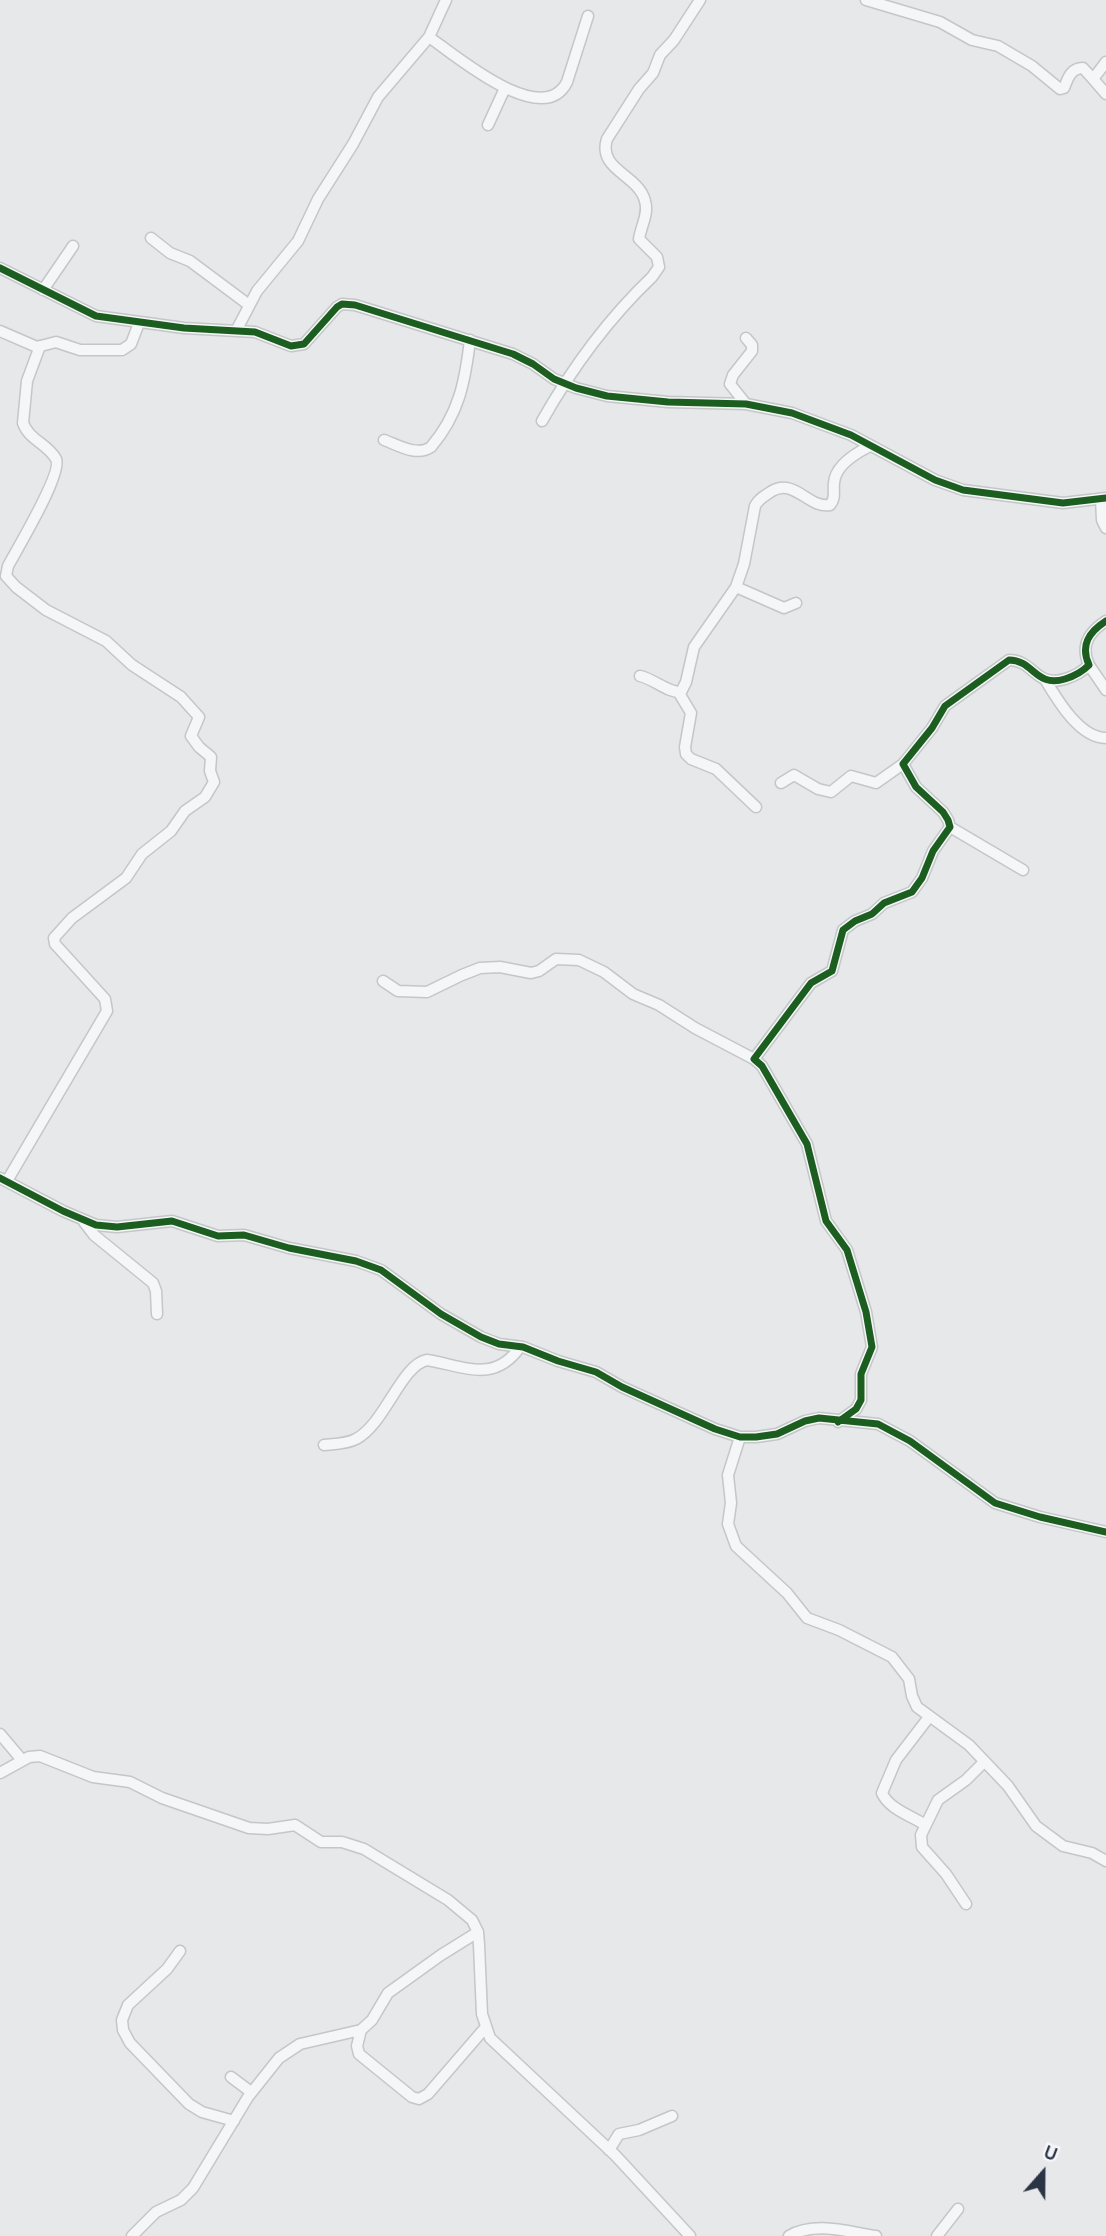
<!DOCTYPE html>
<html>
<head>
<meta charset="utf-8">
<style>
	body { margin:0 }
	#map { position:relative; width:1106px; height:2236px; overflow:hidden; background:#e6e8ea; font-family:Karla,sans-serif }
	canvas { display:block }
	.north { position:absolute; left:1008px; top:2138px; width:70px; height:70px; -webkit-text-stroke:5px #f4f6f9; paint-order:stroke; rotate:21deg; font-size:19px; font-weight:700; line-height:28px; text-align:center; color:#2b3445 }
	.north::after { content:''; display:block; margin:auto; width:24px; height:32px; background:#2b3445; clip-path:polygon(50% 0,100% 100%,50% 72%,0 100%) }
</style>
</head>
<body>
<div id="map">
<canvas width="1106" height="2236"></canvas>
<div class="north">U</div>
</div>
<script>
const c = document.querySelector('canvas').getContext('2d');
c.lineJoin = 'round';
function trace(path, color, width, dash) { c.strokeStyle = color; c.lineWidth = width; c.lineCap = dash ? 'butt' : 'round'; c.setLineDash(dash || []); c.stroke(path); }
const street = new Path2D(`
	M866,0L940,22L972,40L998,46L1032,66L1060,89L1064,88C1068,78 1071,68 1083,68L1093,79L1106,62
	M429,37C456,56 543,130 567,82L588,16
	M1093,79L1106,94
	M488,125L505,88
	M151,238L170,253L190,261L249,305
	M0,268L96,316L184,328L255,332L291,346L304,344L337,307L342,304L355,305L513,354L533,364L554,379L576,388L607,396L668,402L746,404L792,413L851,435L935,480L963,490L1063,503L1106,498
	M43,290L73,246
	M0,331L37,347L56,342L80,350H122L131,344L139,323
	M236,331L257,291L298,241L318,199L353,144L378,97L429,37L446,0
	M746,404L730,384L733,375L752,351V345L746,338
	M542,421C572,368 608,319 652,277L659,267L657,257L639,239C641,226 649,213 645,201C639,175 597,170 607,139L639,89L653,73L660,55L674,40L700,0
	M384,440C398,445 417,457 431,447C459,414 465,382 470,340
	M1101,499L1102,520L1106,528
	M736,587L784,608L796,603
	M1089,665L1106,690
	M640,676C654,679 668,693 681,692L686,682L694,647L736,587L744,564L755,506C759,498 765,496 772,491C795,478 809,509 830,505C836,498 833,492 834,483C835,466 856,453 870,446
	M1046,681C1058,701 1080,738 1106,738
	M679,693L691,713L685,747L686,754L691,759L716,769L756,807
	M781,783L794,775L818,789L831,792L851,776L876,783L903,764
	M950,827L1023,870
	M383,981L398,991L427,992L462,975L480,968L500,967L531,973L539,971L556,959L579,960L604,972L633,994L659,1005L695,1028L754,1059
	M0,1178L63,1211L96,1225L117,1227L172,1221L218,1236L244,1235L289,1248L356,1261L381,1270L441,1314L481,1337L499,1344L523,1347L558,1361L596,1372L622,1387L715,1429L740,1437H756L777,1434L805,1421L819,1418L878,1424L910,1441L995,1503L1040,1517L1106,1532
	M7,1181L107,1011L105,999L55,944L54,938L72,918L126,878L142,854L171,831L185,811L205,797L214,782L210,771L211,757L199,747L191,736L199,717L181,697L132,665L106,641L46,610L16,587L6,576L8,566C17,549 63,473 56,459C48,444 29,440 23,423L27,381L40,346
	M84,1222L94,1235L153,1283L156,1291L157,1314
	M838,1422L856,1409L861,1400V1374L872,1347L866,1312L847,1250L826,1221L807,1144L762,1066L754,1059L811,983L832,971L843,930L855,921L872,914L884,903L912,892L922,878L933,851L950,827L948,820L943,812L916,787L903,764L932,728L945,706L1009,660C1034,660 1035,688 1065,679C1075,676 1082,672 1089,665C1080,645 1089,632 1106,621
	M740,1437L728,1475L731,1503L728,1524L736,1546L787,1593L807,1618L839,1630L892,1657L909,1679L912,1696L917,1707L969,1745L1008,1786L1036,1826L1063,1846L1092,1853L1106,1861
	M324,1445C334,1444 347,1444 356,1439C385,1424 401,1365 427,1360C464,1366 494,1384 520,1347
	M0,1734L22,1760
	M0,1773L29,1757L40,1756L93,1777L130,1782L162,1798L249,1828L268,1829L295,1825L321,1842H342L364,1849L448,1900L472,1920L478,1932L479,1945L482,2014L490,2038L615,2155L690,2236
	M924,1824C911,1816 888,1808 882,1793L896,1760L929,1717
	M966,1904L946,1874L922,1847L921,1835L938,1800L966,1780L983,1763
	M180,1951L167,1969L128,2005L122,2020L123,2030L130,2043L189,2104L202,2112L234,2121
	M361,2030L357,2046L359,2054L412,2097L419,2099L428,2094L485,2028
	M231,2077L251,2092
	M609,2150L619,2134L639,2130L672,2116
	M132,2236L156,2212L181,2200L193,2188L248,2097L279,2058L300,2044L361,2030L372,2020L388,1993L441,1955L478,1932
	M789,2236C815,2221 848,2232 876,2236
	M937,2236L958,2209`);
trace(street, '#c4c6c8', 13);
trace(street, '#f5f6f7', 10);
trace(new Path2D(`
	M0,268L96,316L184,328L255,332L291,346L304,344L337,307L342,304L355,305L513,354L533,364L554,379L576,388L607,396L668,402L746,404L792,413L851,435L935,480L963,490L1063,503L1106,498
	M0,1178L63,1211L96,1225L117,1227L172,1221L218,1236L244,1235L289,1248L356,1261L381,1270L441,1314L481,1337L499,1344L523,1347L558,1361L596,1372L622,1387L715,1429L740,1437H756L777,1434L805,1421L819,1418L878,1424L910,1441L995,1503L1040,1517L1106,1532
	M838,1422L856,1409L861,1400V1374L872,1347L866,1312L847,1250L826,1221L807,1144L762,1066L754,1059L811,983L832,971L843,930L855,921L872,914L884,903L912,892L922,878L933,851L950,827L948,820L943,812L916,787L903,764L932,728L945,706L1009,660C1034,660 1035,688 1065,679C1075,676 1082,672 1089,665C1080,645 1089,632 1106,621`), '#1b5e20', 7);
</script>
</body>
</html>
